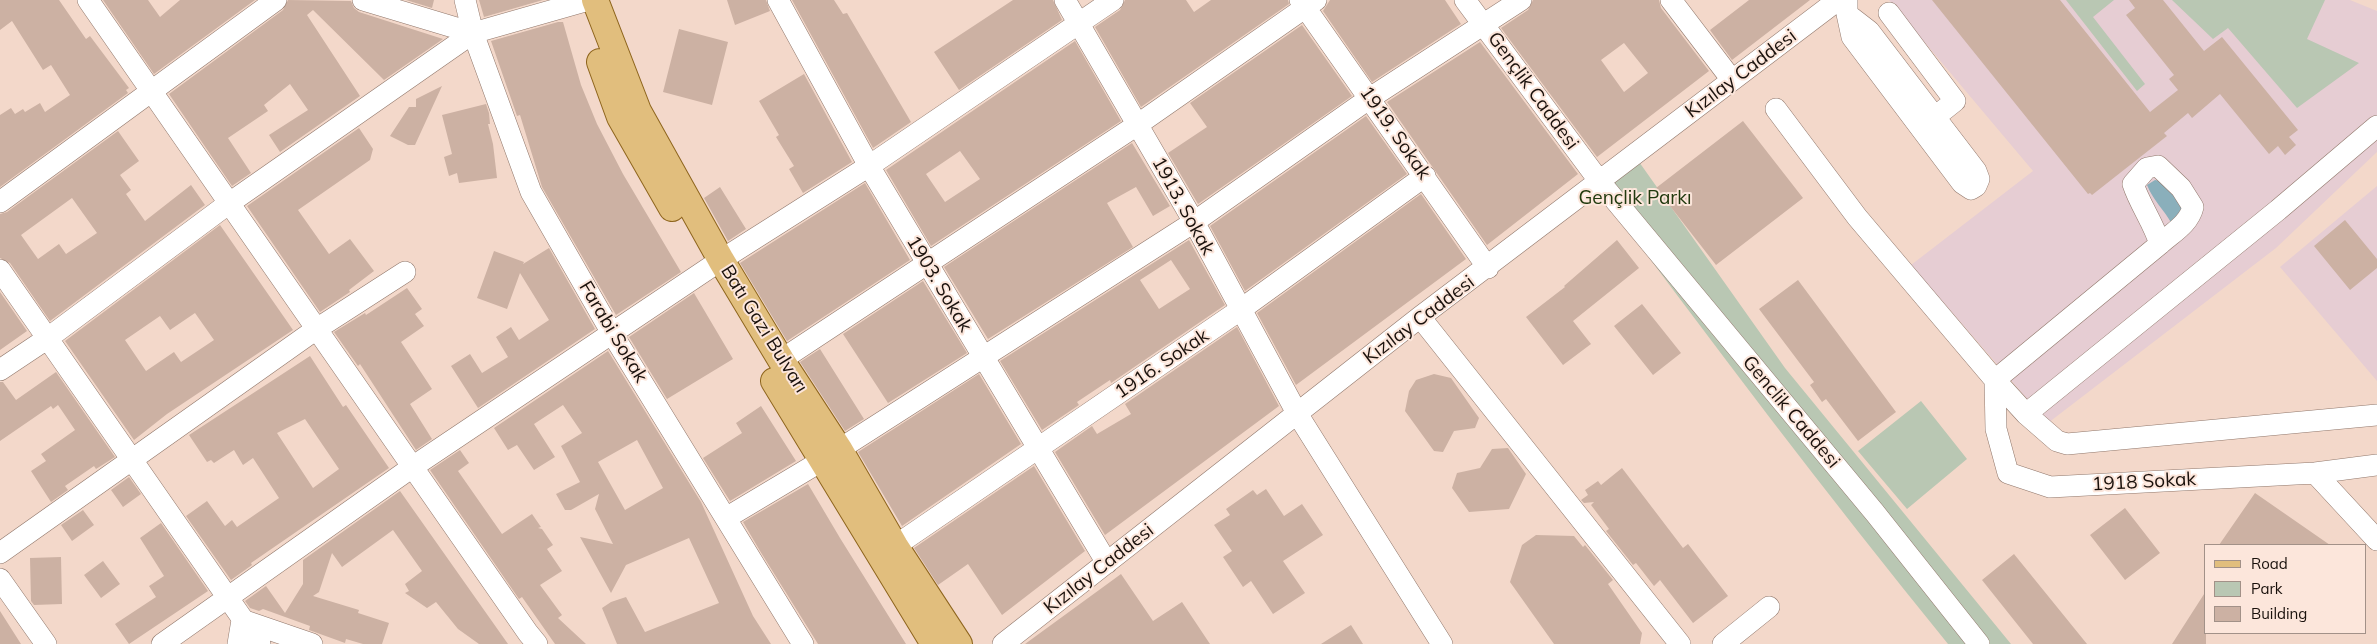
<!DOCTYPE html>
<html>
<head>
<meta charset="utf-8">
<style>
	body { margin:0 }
	#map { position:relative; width:2377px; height:644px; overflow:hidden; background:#f3d8ca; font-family:Mulish,sans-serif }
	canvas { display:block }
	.legend { position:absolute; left:2204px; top:544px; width:162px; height:90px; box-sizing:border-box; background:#fce6db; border:1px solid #a29188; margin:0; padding:6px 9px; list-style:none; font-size:15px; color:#1a110c }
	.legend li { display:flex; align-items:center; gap:10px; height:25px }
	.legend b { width:25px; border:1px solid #a29188 }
</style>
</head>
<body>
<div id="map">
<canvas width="2377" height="644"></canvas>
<ul class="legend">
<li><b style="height:6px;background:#e1be7d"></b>Road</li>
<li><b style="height:14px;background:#b9c7b3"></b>Park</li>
<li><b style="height:14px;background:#ccb1a3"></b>Building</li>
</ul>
</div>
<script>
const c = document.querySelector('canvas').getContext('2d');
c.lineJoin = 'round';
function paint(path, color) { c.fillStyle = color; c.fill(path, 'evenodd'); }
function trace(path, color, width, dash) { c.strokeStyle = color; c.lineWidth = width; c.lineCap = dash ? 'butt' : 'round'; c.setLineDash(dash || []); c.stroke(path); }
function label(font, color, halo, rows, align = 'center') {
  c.font = font + ' Mulish,sans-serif'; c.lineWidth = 4; c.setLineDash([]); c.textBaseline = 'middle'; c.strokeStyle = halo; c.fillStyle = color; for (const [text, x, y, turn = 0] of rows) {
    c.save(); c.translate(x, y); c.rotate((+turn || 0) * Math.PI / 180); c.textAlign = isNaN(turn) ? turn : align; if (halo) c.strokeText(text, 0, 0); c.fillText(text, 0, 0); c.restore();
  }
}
paint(new Path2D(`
	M1889,0H2350L2377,11V152L2276,248L2048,423L1911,265L2033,171Z
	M2377,186V381L2280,267Z`), '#e6cdd3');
paint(new Path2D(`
	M2066,0H2114L2093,17L2145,84L2137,91Z
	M2172,0H2325L2307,39L2359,63L2297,108L2228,28L2213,39Z
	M1637,159L1785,368L2011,644H1948C1827,495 1712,343 1598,189Z
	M1921,401L1967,459L1907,509L1858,451Z`), '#b9c7b3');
paint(new Path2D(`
	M2155,180L2160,181L2181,203L2182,212L2172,224C2164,210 2153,200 2147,185Z`), '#8aafbb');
paint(new Path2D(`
	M0,0H59L86,39L90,36L129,88L126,90L128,93L0,187V115L11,108L15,114L23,109L25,112L40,103L45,112L70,95L51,65L43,70L12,21L0,30Z
	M103,0H148L160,17L180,0H255L154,74Z
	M288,0L351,1L354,8L359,12L443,39L384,80L313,10L307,15L360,96L280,152L269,135L308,110L290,84L264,105L268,111L228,138L251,173L232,186L169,94L283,10Z
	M406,0H434L432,8Z
	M479,0H543L484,17Z
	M727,0H766L770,11L735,25Z
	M792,0H834L843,14L847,13L911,122L873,148Z
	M1013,0H1053L1062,20L959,90L934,52Z
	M1125,0H1186L1194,12L1211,0H1288L1289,4L1141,107L1095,27L1120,10Z
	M1330,0H1445L1461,24L1372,82L1323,11Z
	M1533,0H1659L1661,8L1709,71L1597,157L1501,28L1528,10ZM1624,43L1648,73L1624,92L1601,60Z
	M1749,0H1810L1732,60L1710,30Z
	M1932,0H2060L2150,112L2178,90L2169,79L2174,75L2126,15L2135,8L2129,0H2163L2204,51L2222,37L2298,130L2289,137L2296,145L2285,155L2278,146L2269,154L2220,94L2192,118L2188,113L2164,133L2167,136L2092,195L2090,193L2088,194Z
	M558,22H563L581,85L597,124L623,174L681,272L616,315L542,187L520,115L517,116L491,41Z
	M1302,25L1352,96L1198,204L1168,153L1207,127L1190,103Z
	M679,29L728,42L712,105L663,92Z
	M1075,41L1121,121L931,246L886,170ZM960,151L980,179L945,202L926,174Z
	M1480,42L1578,174L1487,245L1387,102Z
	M804,74L852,162L803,193L789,169L794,166L776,137L779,135L759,101Z
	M442,86L415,145H408L390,136L409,107H416V99Z
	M486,104L489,113L490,124H488L493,144L497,178L459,183L457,173L449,176L444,157L452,154L442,115Z
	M1366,116L1407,174L1245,291L1210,226Z
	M1743,121L1803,198L1716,265L1656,188Z
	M359,128L373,149L370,160L298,210L329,254L350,239L374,271L349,290L350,292L320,312L247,206Z
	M118,131L139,161L120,175L131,190L126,194L145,221L191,185L205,205L50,321L10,263L0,258V214L7,212ZM72,198L97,233L66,254L59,244L38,259L21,235Z
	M1132,143L1170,206L1153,216L1136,187L1107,203L1133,247L988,339L944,267Z
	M865,183L910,260L787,341L740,263Z
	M720,187L746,229L728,241L704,198Z
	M1421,194L1466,259L1296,385L1257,313Z
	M2345,220L2377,259V268L2350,290L2314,246Z
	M220,225L293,330L167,414L134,440L65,341ZM195,313L214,340L181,362L174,352L146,371L125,340L160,316L170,330Z
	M1189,240L1225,305L1111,383L1110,380L1077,402L1079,405L1042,430L1000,361ZM1171,260L1190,289L1159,309L1140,280Z
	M1617,240L1639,268L1573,321L1591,344L1563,365L1526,317L1565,287L1564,286Z
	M549,248L595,329L478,408L451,366L470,354L482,373L508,357L496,337L511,327L519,340L549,320L520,273L507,309L477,298L494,251L524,262L523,264Z
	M1798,280L1896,412L1858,441L1826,399L1822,402L1810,385L1814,382L1759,309Z
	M923,281L967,353L888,403L843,334Z
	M407,288L422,309L415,314L424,326L401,342L432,389L410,404L432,439L416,450L360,364L358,366L334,332L365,313L366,315Z
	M0,292L27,331L0,350Z
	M694,293L733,359L667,399L629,337Z
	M1642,304L1681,353L1653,375L1614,326Z
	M1237,327L1279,406L1105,535L1055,452L1092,426L1097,434L1131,414L1125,404Z
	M820,349L864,419L845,431L800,362Z
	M608,351L701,502L753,616L771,644H617L602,608L611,602L626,597L645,632L719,603L689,538L626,565L611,593L580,537L613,544L595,509L599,494L571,510H565L556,494L580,482L561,446L582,433L563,405L534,424L555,457L534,470L517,445L508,450L494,428ZM637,440L663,488L625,510L598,462Z
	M310,356L343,407L346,405L389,468L251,563L252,565L231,580L186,516L207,501L225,526L232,520L237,527L279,498L253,458L243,465L234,450L214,463L211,460L207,462L189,435ZM305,419L339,469L313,488L277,433Z
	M56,372L115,457L96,469L94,466L65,486L68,490L51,502L31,471L46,461L41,454L75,430L58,405L53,409L51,406L0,441V382H3L16,400Z
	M979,374L1021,444L902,526L858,452Z
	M1434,374L1451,378L1479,418L1475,428L1454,431L1443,452L1434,451L1405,411L1409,391L1416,380Z
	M761,406L796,461L730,501L703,458L742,433L736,423Z
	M1508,448L1526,474L1509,509L1469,512L1452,488L1457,473L1480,468L1492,449Z
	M460,450L469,463L458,471L502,534L532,514L541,527L538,528L542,529L553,545L547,549L562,571L540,585L562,615L558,618L586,644H555L522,597L519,599L430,470Z
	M1034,466L1085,551L1002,615L968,564L938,585L914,548Z
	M1622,468L1683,548L1688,544L1728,596L1693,623L1660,580L1654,586L1636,563L1633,565L1606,531L1609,529L1591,505L1594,502L1584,503L1581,500L1588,495L1585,490L1598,481L1601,485Z
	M129,477L141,494L123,507L111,490Z
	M808,484L840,538L906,644H818L760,551L743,522Z
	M1266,489L1284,516L1302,504L1323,535L1283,561L1305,593L1273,614L1251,581L1243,587L1223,557L1232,551L1214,525L1230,515L1226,509L1253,490L1257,495Z
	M400,491L508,644H479L458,629L436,602L427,608L405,593L409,591L405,584L422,571L393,530L342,567L332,553L319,592L313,596L359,610L358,613L389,623L382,644H363L346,639L345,643L309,630L310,626L263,609L259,611L250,608L245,601L266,586L285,613L303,584V560Z
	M2255,493L2330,545H2219Z
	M2125,508L2160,553L2125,580L2090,535Z
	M83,510L94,525L72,541L61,525Z
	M161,523L208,591L129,644L115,624L156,597L149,586L164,576L140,538Z
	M1536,535L1574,536L1583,547L1585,545L1613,580L1608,584L1642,633L1640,644H1554L1510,582L1522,545Z
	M2014,554L2087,644H2033L1982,580Z
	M61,557L62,604L34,605L31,601L30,558Z
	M103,561L120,584L101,598L84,575Z
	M1121,574L1153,621L1182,602L1210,644H1025Z
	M2206,591V644H2172Z
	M0,611L21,644H0Z
	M1351,625L1363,644H1321Z`), '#ccb1a3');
const minor = new Path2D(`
	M88,0L528,633L537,644
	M363,0L473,33
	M465,0L473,33L531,192L613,335L803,644
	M778,0L869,166L1107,563
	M1065,0L1194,222L1298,415L1442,644
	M1300,0L1488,268
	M1465,0L1600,182L1875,513L1979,644
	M1671,0L1732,80
	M1847,0V14L1852,37L1962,183L1971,189L1976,186L1979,179L1976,171L1869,31L1847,14
	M1889,13L1955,101L1935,117
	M1776,109L1857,217L1995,380L2026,414L2057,441L2067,444L2377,415
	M0,202L276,0
	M0,270L260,644
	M1420,317L1680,644
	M781,360L1137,125L1316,0
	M0,370L48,338L228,204L473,33L589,0
	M1995,380L1996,429L2008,473L2050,487L2315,473L2377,465
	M1995,380L2160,244C2172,233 2189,224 2193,207L2181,188L2158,166L2147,168L2133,184C2140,205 2153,222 2160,244
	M2026,414L2278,210L2377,126
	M2315,473L2377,540
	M726,518L818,463L1194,222L1370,98L1521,0
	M895,546L1240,310L1425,176
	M0,553L315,330L405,272
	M0,579L46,644
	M162,644L411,468L721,260L869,166L1113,0
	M238,644L242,620L312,644
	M1003,644L1420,317L1838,0
	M1723,644L1769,607`);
const major = new Path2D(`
	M595,0L638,111L721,260L781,360L839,449L895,546L959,644
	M600,62L620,117L672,208
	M774,381L934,644`);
trace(minor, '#90776b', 22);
trace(major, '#8e651d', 28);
trace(minor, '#fff', 21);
trace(major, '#e1be7d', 26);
label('19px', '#1a110c', '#fce6db', [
	["Kızılay Caddesi",1741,74,-37],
	["Gençlik Caddesi",1533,91,54],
	["1919. Sokak",1395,133,55],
	["1913. Sokak",1183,206,61],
	["1903. Sokak",939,284,59],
	["Kızılay Caddesi",1419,320,-37],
	["Batı Gazi Bulvarı",764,329,58],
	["Farabi Sokak",613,332,59],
	["1916. Sokak",1162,364,-34],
	["Genclik Caddesi",1791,412,50],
	["1918 Sokak",2144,482,-3],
	["Kızılay Caddesi",1099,569,-38]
]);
label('19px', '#20390e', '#fce6db', [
	["Gençlik Parkı",1635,198]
]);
</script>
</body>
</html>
